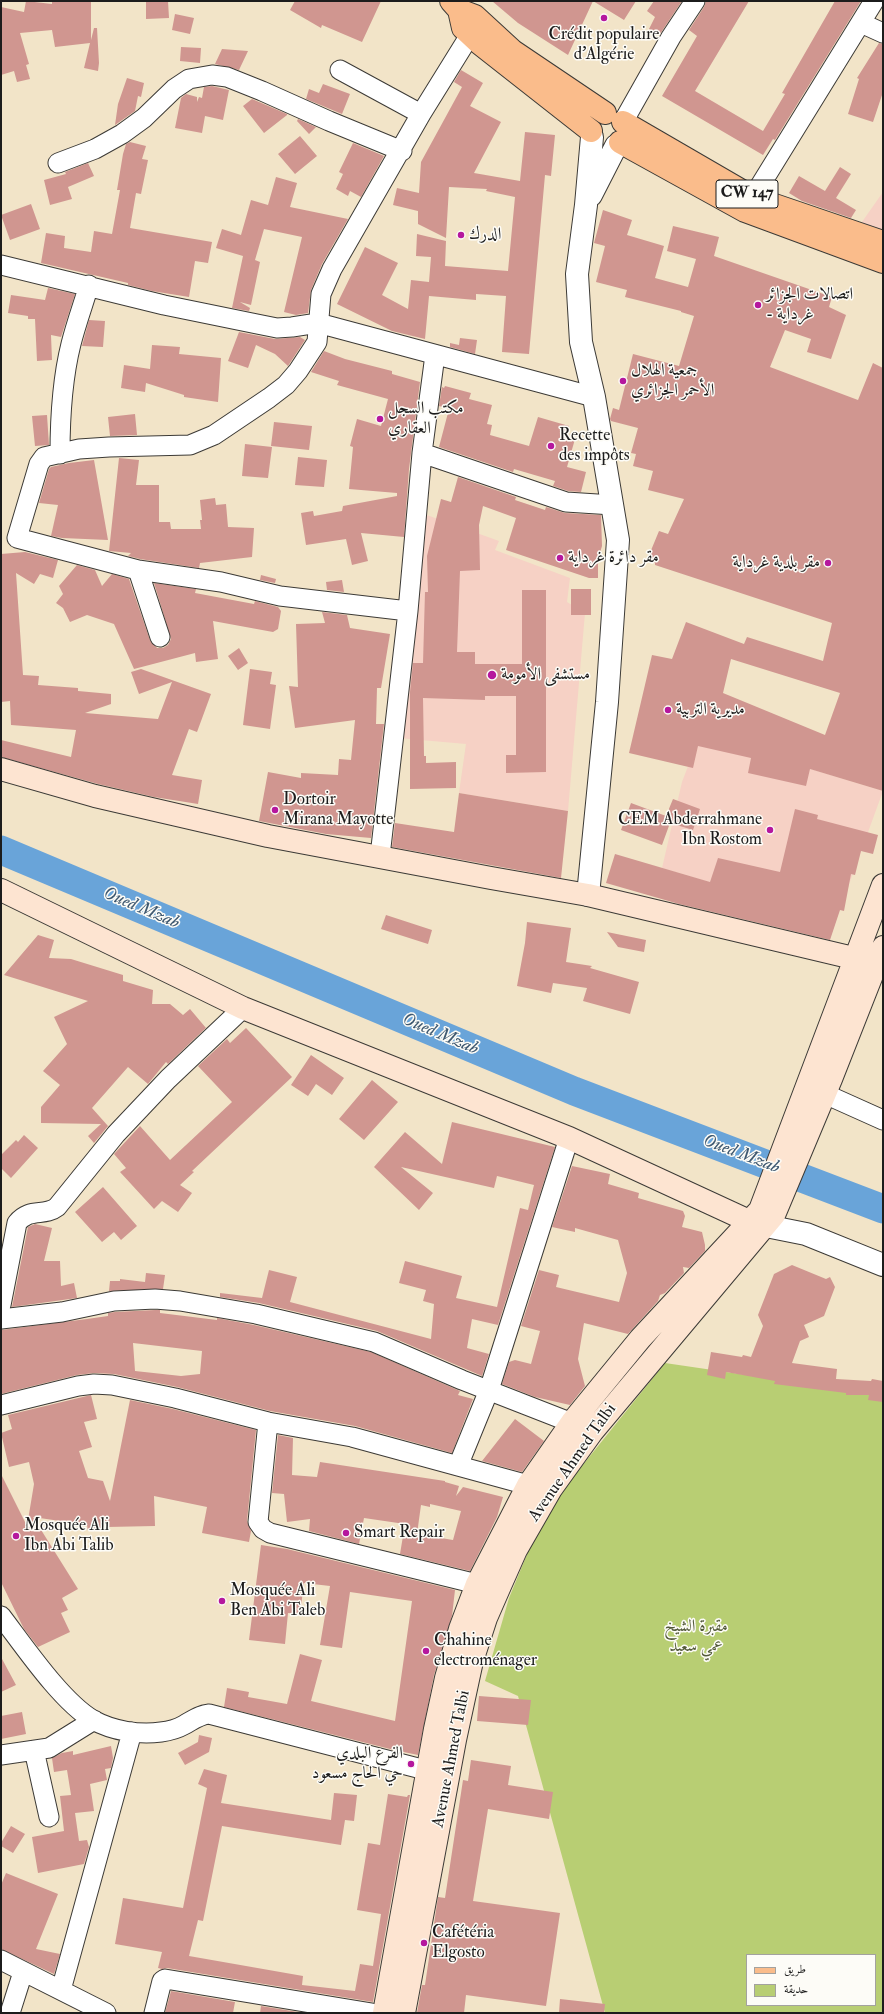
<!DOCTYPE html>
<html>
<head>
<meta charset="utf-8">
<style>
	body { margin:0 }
	#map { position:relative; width:884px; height:2014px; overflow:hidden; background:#f2e4c8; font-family:"IM FELL Double Pica",Amiri,serif }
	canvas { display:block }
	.frame { position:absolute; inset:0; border:2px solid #1c1c1c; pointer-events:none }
	.legend { position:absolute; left:746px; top:1954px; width:130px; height:52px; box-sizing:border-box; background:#fdfcf7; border:1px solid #a3a29f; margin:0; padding:5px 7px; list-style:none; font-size:12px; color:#1c1c1c }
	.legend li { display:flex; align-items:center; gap:8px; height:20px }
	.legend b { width:20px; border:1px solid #a3a29f }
</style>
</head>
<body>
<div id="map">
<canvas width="884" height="2014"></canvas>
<div class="frame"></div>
<ul class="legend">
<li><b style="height:5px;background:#fabc8b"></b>طريق</li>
<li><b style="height:11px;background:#b8ce73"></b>حديقة</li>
</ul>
</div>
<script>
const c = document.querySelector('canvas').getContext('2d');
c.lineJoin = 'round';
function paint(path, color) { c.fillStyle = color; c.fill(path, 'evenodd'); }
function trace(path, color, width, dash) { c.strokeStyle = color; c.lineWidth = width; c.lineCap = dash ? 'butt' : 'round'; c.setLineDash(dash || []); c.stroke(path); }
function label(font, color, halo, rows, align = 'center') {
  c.font = font + ' "IM FELL Double Pica",Amiri,serif'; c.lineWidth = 3; c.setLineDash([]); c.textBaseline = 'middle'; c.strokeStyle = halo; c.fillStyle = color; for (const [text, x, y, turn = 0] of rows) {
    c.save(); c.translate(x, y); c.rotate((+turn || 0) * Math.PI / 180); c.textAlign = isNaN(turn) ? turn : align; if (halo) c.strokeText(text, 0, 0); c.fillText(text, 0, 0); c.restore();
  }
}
paint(new Path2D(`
	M883,192V239L857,229Z
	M424,514L499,541L495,550L570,578L567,602L585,613L568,811L459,793L466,744L398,738Z
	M700,735L883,791L836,920L662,868L682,782Z`), '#f6d1c5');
paint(new Path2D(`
	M665,1363L883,1395V2013H605L518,1696L485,1681L509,1598L544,1513ZM747,1955H875V2005H747Z`), '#b8ce73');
trace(new Path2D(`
	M1,850L574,1091L883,1209`), '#69a4d9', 29);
paint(new Path2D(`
	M26,1L52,4V1H91V40L94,28H97L99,63L98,71L84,68L90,43L55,47L52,30L20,33L29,64L26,65L30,79L17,82L14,71L1,75V7L24,12Z
	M146,1H168L169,18L146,19Z
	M295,1H381L362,42L322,25L321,28L290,10Z
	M492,1H636L624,20L593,1L568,55L518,23Z
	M654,1H682L660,34L649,29L655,17L647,11Z
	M706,1H749L695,91L763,131L785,94L782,93L835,1H861L775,140L773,139L763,155L662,96L697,36L689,30L704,7Z
	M175,14L194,18L190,34L172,30Z
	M879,43L883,44V92L873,122L848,114L859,79L857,78Z
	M181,47L201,48L200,63L180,61Z
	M222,49L248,51L239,70L215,64Z
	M461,70L483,83L470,106L501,122L474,173L520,181L525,132L555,135L551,176L545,175L529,354L502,352L506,296L476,294V300L429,296L425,339L392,331L337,304L365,247L398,263L382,295L408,309L411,280L429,282L431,257L416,256L417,234L446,241L445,266L508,271L515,197L486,191L487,189L449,187L446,238L418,224V211L393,205L397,188L419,193L421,162L462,87L454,82Z
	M127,78L144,83L141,97L138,96L135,111L115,125L118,104Z
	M323,84L350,94L342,114L306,99L309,89L319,93Z
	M212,86L229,90L223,120L205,116L202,133L175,128L181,98L186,94L197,97V102L199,97L202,98L204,87Z
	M252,99L287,114V115L264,133L243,106Z
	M298,119L316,127L309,134L297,121Z
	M300,136L317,156L295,174L278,154Z
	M130,142L146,146L142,159L148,160L141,194L136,193L130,228L212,242L208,263L195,261L189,297L152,291L128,285V283L41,263L46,233L65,236L64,248L91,252L94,231L112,234L120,190H117L123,154L126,144Z
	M353,143L384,156L361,197L350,191L348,196L336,189L343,174L339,172Z
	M88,163L94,176L68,187L72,199L50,205L44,180L66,174L65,172Z
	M840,167L851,174L836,198L856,210L851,218L802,201L789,193L799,176L825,191Z
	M276,177L297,183L290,207L348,219L322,264L311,290L308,313L296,315L284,312L302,237L264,229L255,260L260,262L251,305L240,302L250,308L249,311L232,308L243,256L216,248L222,229L241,235L251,200L268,205Z
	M31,204L40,229L10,240L1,215Z
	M603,210L632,220L627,235L664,246L655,278L688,287L696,259L667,251L673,226L719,237L714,256L832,297L829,307L846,315L831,359L807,352L811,339L785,330L770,367L858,400L873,363L883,368V791L810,769L806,786L748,773L751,758L698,746L693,768L629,753L652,655L672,659L686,622L744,644L747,637L823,661L832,623L655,565V563L647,560L659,531L668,534L684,499L648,490L653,471L633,466L636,454L631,453L638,428L611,421L610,419L613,408L619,410L633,354L679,366L694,316L681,312V311L625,297L627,290L596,282L605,246L594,243ZM731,659L840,693L825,735L723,693Z
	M48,288L75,294L61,337L51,335L52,360L37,361L35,319H28V316L8,313L11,295L45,300Z
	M89,320L105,321L103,347L82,346Z
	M239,332L275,339L300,337L305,340L288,366L275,354L256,345L248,368L228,361Z
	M460,338L477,340L475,354L450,347V343L459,345Z
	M152,345L180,347L179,354L221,358L218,402L184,397V395L146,383L145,392L121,388L124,365L150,369Z
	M324,351L345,359L392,371V374L420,382L409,469L404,537L361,533L368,561L352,565L346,539L306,545L301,513L313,511L314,516L342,511L343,506L397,496V493L349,489L353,447L350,446L357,419L381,426L388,399L337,385L339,381L311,372Z
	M445,386L471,393L469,399L492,405L487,424L492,425L490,435L529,446L538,417L569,426L566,437L575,439L567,467L586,472L581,492L568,491L553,486L555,481L514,469L513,472L439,447L449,409L439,406L442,387L444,388Z
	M135,414L137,435L110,436L108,417Z
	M47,415L49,445L35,446L32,416Z
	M274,422L312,426L309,450L271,446Z
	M245,444L272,447L268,478L242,476Z
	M298,457L327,460L324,487L295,485Z
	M119,458L139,460L136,485H159V522H170L171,529H201L200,520H202L200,500L215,498L216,505L226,504L228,527L254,528L252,557L200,563L199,568L140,559L128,556L131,553L109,551Z
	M94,460L108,540L62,538L51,536L58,505L39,503L49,469L51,467L69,463Z
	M458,477L516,497L515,500L545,510L546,507L565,513L601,515L602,546L598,559V578H589L506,550L516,518L483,506L479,525L480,570L460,571L457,652H475V664H522V590H546V772L506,773V755H516V696H485V700L423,698L424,756H426V763L456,762V788L410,789V692L413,663H423L425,592H428L427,556L441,499L451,502Z
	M25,552L58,560L53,578L40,574L34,584L16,573L23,675L39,676L38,685L78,688V691L111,694V704L85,713L158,719L172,682L139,694L131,672L141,669L211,694L197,732L189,729L172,775L202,780L198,804L154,797L98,784L1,757V740L71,757L76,730L11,725L10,701L1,702V554Z
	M77,565L95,570L102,586L112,574L129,579L150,640L157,648H163L168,645L171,639L154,583L196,589L195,593L254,604L255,601L278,607L281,611L278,629L273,632L213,621L218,659L196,662L195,653L134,669L114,624L87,615L70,622L63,608L56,603L63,594L59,586Z
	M261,575L276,579L275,583L260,580Z
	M342,580L344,592L327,590L326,582Z
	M571,589H591V615H571Z
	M322,612L347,615L350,628L390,634L381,688H377L376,724H384L371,838L326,834L259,821L268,772L301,778V773L338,775L339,759L351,760L355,720L295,728L289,686L298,687L296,624L325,623Z
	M239,648L248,663L238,670L228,656Z
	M250,669L272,672L270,684L276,685L270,729L243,725Z
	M459,793L568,811L561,878L392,847L395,823L454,832Z
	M673,799L700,809L693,830L670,823L662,845L621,830L631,803L666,816Z
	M795,809L818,815L817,819L878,835L873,854L861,851L855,875L851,874L844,911L840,910L830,940L679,904L606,883L615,854L710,882L718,858L780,872Z
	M386,915L432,930L428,944L381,929Z
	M527,922L571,928L566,962L592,966L590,968L639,982L630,1014L583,1001L587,988L553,983L551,993L517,986L525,943Z
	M607,932L646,940L644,952L618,947Z
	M38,935L54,940L49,958L71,959L123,975V981L153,990L152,1004H170L183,1015L190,1009L206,1028L210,1024L168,1064L166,1062L148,1084L128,1067L92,1108L108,1126L94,1143L88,1136L101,1124L41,1123V1107L60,1085L43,1071L67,1044L54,1017L88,1001L4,975Z
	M246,1028L292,1077L192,1171L194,1172L180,1185L192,1193L178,1212L162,1201L154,1209L120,1172L126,1168L114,1154L140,1126L170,1160L232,1102L198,1066L227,1039L230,1043Z
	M311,1055L344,1078L332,1095L316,1084L308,1096L291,1085Z
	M372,1080L398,1102L364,1140L339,1119Z
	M452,1122L555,1147L498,1325L472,1319L467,1348L489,1354L482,1376L377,1331L259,1303L220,1297V1293L262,1298L269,1270L297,1277L290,1302L431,1339L434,1304L423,1301L426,1290L399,1283L405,1261L462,1276L456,1298L497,1307L520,1208L528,1210L534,1185L497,1176L494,1188L401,1167L433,1193L419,1210L374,1167L405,1132L442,1164Z
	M24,1135L38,1148L11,1178L1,1168V1155L16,1140L18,1142Z
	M572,1166L610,1174L608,1184L639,1193L638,1198L683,1211L685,1216L682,1227L702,1232L705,1245V1251L689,1268L683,1267L684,1273L665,1293L660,1295L658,1301L628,1334L584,1323L578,1359L585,1386L570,1405L535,1397L502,1384L509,1362L515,1360L531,1364L540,1331L521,1326L539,1270L559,1275L556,1287L619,1302L627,1273L618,1240L575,1228V1232L552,1227Z
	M103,1187L137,1226L121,1240L114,1232L102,1242L75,1212Z
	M35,1224L52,1228L44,1261H60L61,1286L74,1283L77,1298L12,1307L28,1227Z
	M792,1265L826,1279L830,1277L835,1287L824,1316L804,1325L809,1337L800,1341L792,1363L837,1369L836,1379L871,1381L872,1379L883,1381V1402L868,1400L869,1395H846V1393L774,1384L775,1381L726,1372L725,1379L707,1375L711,1352L742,1357L743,1355L751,1357L763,1326L758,1315L774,1274Z
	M146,1273L165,1275L163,1289L109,1291L110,1281H120V1279L145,1282Z
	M155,1310H160V1313L217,1320V1318L254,1325L371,1352L460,1391L458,1395L473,1399L452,1453L355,1426L270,1411L177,1387L114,1374L94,1373L77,1375L1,1394V1330L87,1319L108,1316V1313L115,1312ZM133,1343L202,1351L200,1374L181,1376L135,1371Z
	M91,1395L97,1419L84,1422L92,1447L79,1451L88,1478L103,1481L110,1501L130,1400L173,1409L256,1430L247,1521L251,1531L249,1542L202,1533L207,1507L154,1496L155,1526L107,1527L88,1531L87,1525L33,1517L78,1589L62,1598L68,1610L61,1613L70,1632L38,1647L24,1629L1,1582V1474L27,1526L34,1484L29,1462L9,1467L1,1433L12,1429L8,1415Z
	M515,1419L544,1441L522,1472L482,1461Z
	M278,1435L293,1438L292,1475L317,1477L320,1462L445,1481V1482L459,1486L456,1496L463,1487L503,1497L497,1517L470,1571L400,1554L405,1524L364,1518L359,1544L309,1531L310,1519L287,1522L284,1494L272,1493ZM430,1504L461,1511L453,1540L417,1534L421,1505L430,1507Z
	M261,1545L287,1549L455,1590L452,1616L434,1675L418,1755L394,1750L224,1707L227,1688L249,1692L248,1697L287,1704L300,1654L322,1660L311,1701L395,1721L412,1601L350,1592L342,1648L320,1645L330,1586L304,1583L300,1614L288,1613L285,1644L249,1640Z
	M1,1657L16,1685L1,1692Z
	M479,1696L531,1700L528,1725L477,1721Z
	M22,1712L26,1734L1,1739V1716Z
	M199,1735L212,1738L209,1752L185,1765L178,1753L198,1742Z
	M111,1746L113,1758L111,1768L105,1769L107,1780L90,1784L94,1811L75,1813L79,1841L87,1840L89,1847L84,1864L38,1873L32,1837L64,1831L60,1796L71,1795L67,1770L54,1772L52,1758L62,1753L73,1751V1755Z
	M471,1760L511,1766L508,1785L553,1792L549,1819L488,1809L473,1901L560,1913L546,2006L466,1995L464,2013H417L422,1985H425L438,1897L445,1898L463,1780L468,1781Z
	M204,1769L227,1775L221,1803L331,1820L334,1793L357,1795L354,1821L345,1820L341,1845L222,1826L203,1921L198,1920L189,1956L303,1976L302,1985L355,1991L360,1964L373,1966L381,1914L357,1910L368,1843L380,1845L388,1794L407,1797L408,1795H410L373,2002L167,1968L162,1969L158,1968L162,1952L115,1944L123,1898L183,1908L207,1788L198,1784Z
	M11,1826L25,1834L13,1853L1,1846V1843Z
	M6,1873L58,1894L36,1949L60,1954L54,1974L1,1949V1885Z
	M171,1991L235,2002L233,2013H165Z
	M560,1999L605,2004L604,2013H559Z
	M261,2006L304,2013H260Z`), '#d09690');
const minor = new Path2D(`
	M861,23L883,33
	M340,70L421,114
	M623,122L671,37L695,1
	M58,163L95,149L122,134L144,118L174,89L189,79L212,75L227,77L262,91L329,121L402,151
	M745,210L874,1
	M1,265L164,305L257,324L277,328L292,327L318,323L594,397
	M422,453L566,502L613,505
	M60,454C60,417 62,380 71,344C76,324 83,305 89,285
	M138,570L160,637
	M408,611L280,596L221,582L138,570L17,538L39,464L44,457L79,449L109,447L190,445L214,435L269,398L286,385L298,371L317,342L321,294L332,269L421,114L470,35
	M380,856L408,611L422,453L435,355
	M825,1094L883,1120
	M1,1305L17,1223C30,1207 44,1217 57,1207L116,1134L168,1079L243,1008
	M1,1319L62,1312L114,1301L155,1299L180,1301L256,1314L374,1342L462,1380L585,1428
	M1,1405L78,1386L94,1384L112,1385L175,1398L268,1422L352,1437L528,1485
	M268,1422L258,1522L263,1529L270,1533L477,1584
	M458,1466L489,1390L569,1138
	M1,1616C24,1646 61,1701 93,1720C113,1731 139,1735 161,1732C169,1731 177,1729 184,1725C193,1720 199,1715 209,1714L441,1774
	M34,1750L49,1817
	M1,1755L49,1748L94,1720
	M1,1960L106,2013
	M61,1990L132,1732
	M10,2013L23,1972
	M154,2013L162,1981L165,1979L372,2013`);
const tertiary = new Path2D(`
	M591,195L616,146
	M588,895L607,702L618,540L594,397L581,342L577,274L586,205L592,137
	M766,1226L806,1234L883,1265`);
const secondary = new Path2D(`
	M1,769L95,796L268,836L491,878L588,895L870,962
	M1,890L243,1008L569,1138L751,1222L763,1225
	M384,2013L435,1729L446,1678L460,1629L477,1584L528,1485L572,1422L640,1339L760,1210L883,885
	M404,2013L455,1740L472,1661L486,1618L500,1586L516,1550L551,1489L592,1432L774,1215L831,1079L883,947`);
const primary = new Path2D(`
	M451,1L459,10L475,16L513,51L605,113
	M459,10L463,28L479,43L591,131
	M623,122L754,198L883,242
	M620,142L745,211L883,262`);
trace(minor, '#3c3a36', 21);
trace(tertiary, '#3c3a36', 24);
trace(secondary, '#3c3a36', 24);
trace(primary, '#3c3a36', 24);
trace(minor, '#fff', 19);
trace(tertiary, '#fff', 22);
trace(secondary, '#fde4d1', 22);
trace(primary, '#fabc8b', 22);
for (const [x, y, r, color] of [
	[604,18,4,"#b5179e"],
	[461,235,4,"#b5179e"],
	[758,305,4,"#b5179e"],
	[623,381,4,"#b5179e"],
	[380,419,4,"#b5179e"],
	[551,446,4,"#b5179e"],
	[560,558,4,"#b5179e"],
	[828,563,4,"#b5179e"],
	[492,675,5,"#b5179e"],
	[668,710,4,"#b5179e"],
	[275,810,4,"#b5179e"],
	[770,830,4,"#b5179e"],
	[346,1533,4,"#b5179e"],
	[16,1536,4,"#b5179e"],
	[222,1601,4,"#b5179e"],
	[426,1651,4,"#b5179e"],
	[411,1764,4,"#b5179e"],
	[424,1943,4,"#b5179e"]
]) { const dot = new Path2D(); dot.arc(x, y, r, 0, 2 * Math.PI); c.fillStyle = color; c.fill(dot); trace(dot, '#fdfcf7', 1.5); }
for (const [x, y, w] of [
	[747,194,62]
]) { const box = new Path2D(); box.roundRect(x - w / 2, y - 14, w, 28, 3); c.fillStyle = '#fdfcf7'; c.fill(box); trace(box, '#1c1c1c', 1); }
label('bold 16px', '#1c1c1c', null, [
	["CW 147",747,194]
]);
label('17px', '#1c1c1c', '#fdfcf7', [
	["Crédit populaire",604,35,"center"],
	["d'Algérie",604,55,"center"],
	["الدرك",469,235],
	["اتصالات الجزائر",766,295],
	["- غرداية",766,315],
	["جمعية الهلال",631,371],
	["الأحمر الجزائري",631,391],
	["مكتب السجل",388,409],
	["العقاري",388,429],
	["Recette",559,436],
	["des impôts",559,456],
	["مقر دائرة غرداية",568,558],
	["مقر بلدية غرداية",820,563,"right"],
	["مستشفى الأمومة",501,675],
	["مديرية التربية",676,710],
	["Dortoir",283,800],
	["Mirana Mayotte",283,820],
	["CEM Abderrahmane",762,820,"right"],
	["Ibn Rostom",762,840,"right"],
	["Mosquée Ali",24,1526],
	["Ibn Abi Talib",24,1546],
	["Smart Repair",354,1533],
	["Mosquée Ali",230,1591],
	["Ben Abi Taleb",230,1611],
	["Chahine",434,1641],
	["electroménager",434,1661],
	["الفرع البلدي",403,1754,"right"],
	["حي الحاج مسعود",403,1774,"right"],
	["Cafétéria",432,1933],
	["Elgosto",432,1953]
], 'left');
label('17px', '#1c1c1c', '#fdfcf7', [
	["Avenue Ahmed Talbi",573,1463,-55],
	["Avenue Ahmed Talbi",452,1759,-79]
]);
label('17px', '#535a3a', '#fdfcf7', [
	["مقبرة الشيخ",696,1627],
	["عمي سعيد",696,1647]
]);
label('italic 18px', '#3f5971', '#fdfcf7', [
	["Oued Mzab",141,909,23],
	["Oued Mzab",440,1035,23],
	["Oued Mzab",741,1155,21]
]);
</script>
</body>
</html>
